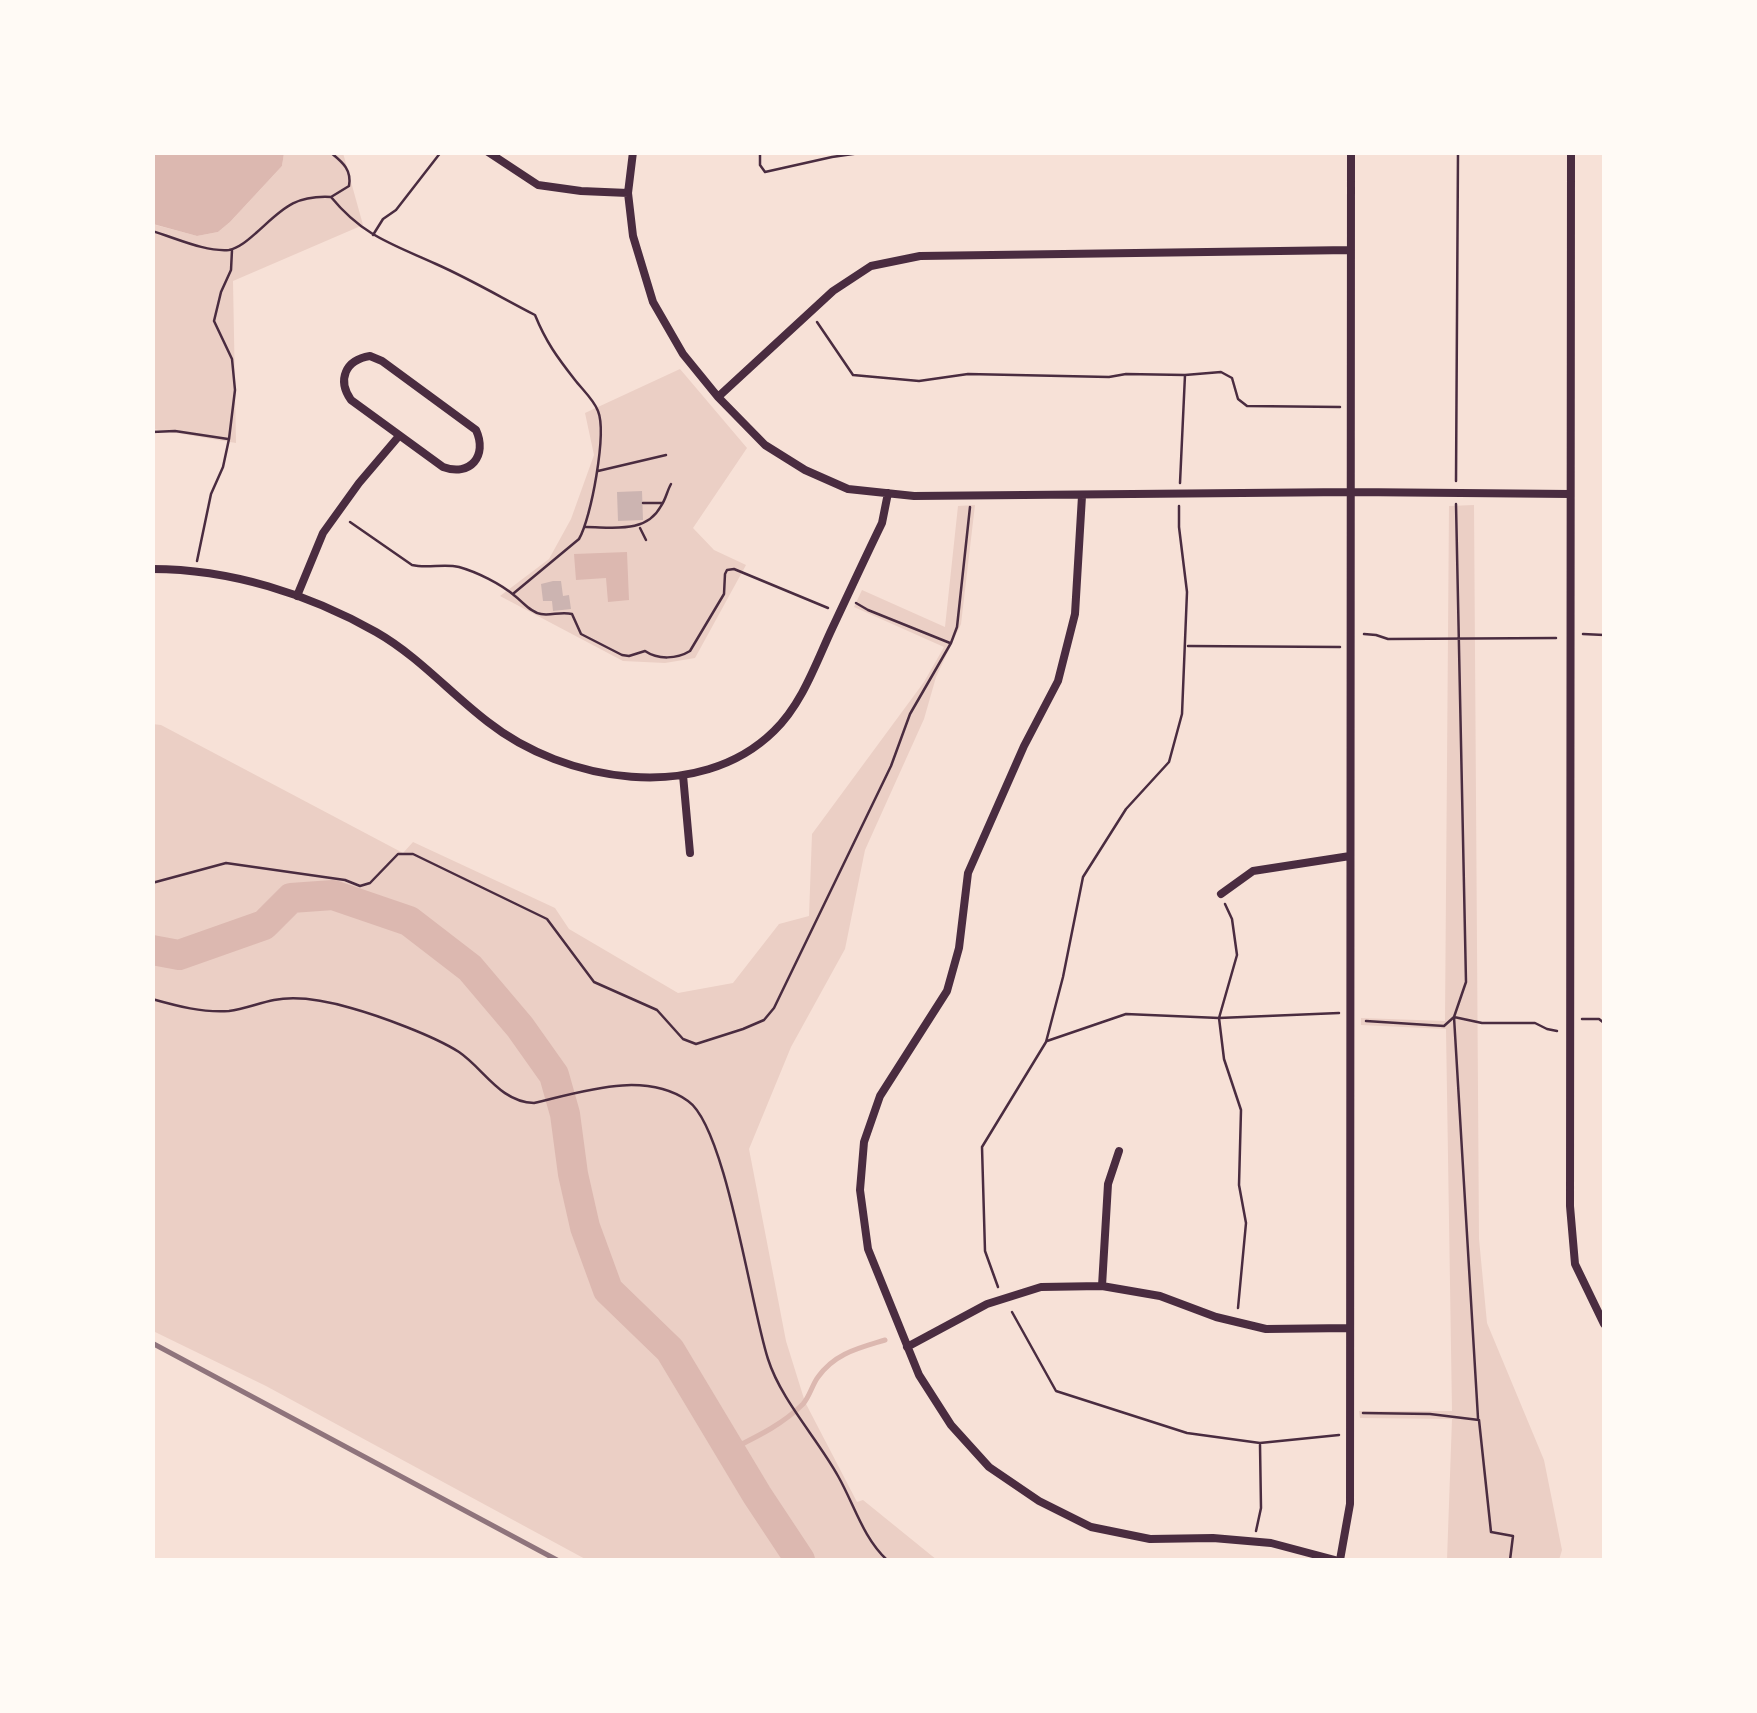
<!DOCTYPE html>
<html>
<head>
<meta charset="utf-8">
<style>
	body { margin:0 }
	#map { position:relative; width:1757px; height:1713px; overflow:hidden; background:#f7e1d7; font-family:"Zilla Slab",serif }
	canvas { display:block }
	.frame { position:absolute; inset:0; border:155px solid #fffaf5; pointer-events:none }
</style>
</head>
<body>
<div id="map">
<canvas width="1757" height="1713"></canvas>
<div class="frame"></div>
</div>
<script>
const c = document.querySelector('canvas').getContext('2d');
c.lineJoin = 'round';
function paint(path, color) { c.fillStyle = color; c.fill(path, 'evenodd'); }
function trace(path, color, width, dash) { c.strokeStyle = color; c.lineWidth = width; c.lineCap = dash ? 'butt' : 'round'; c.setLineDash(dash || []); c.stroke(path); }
paint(new Path2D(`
	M284,153H343L363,225L233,281L236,443L153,429L152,224L197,236L218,232L230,222L282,166Z
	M680,369L747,448L693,528L714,550L746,565L695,658L665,663L623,661L500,596L549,559L571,519L594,455L585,413Z
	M975,505L961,624L936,677L924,719L865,850L845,949L791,1047L749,1149L786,1341L805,1402L857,1502L863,1500L937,1560H587L266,1386L153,1331L152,724L161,725L403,853L413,842L555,908L569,929L678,993L733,983L779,924L809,916L812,834L924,682L944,647L854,607L862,590L945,627L958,506Z
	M1474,505L1479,1239L1487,1323L1544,1460L1562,1550L1559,1560H1447L1452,1419L1360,1418L1359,1411H1452L1446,1029L1361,1025V1018L1445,1021L1449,506Z`), '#ebcfc5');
paint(new Path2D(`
	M152,153L153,152L284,153L282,166L230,222L218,232L197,236L153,224Z
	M627,552L629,600L608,602L606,578L576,580L574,554Z`), '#dcb8b0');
trace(new Path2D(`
	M730,1450C756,1437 782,1425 803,1404C810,1396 812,1385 818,1377C835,1353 859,1348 885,1340`), '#dcb8b0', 5);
trace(new Path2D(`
	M152,950L179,955L264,925L291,898L333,895L409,921L470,968L520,1027L554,1075L565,1114L573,1174L585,1227L608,1290L670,1350L757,1495L800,1560`), '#dcb8b0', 30);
paint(new Path2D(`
	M642,491L643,520L618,521L617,492Z
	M553,581H561L563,596L569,595L571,609L553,611L552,601H543L541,584Z`), '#ccb4b1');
trace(new Path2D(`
	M330,152C342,162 352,169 349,186L331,197C363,236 392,244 436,264C470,279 502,298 535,315C546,342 557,357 575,380C582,389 594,400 598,411C607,433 591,519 579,539L514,593
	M760,152V165L765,172L832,157L867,152
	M152,231C176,238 205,252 229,250C239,248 248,240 256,233C282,210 293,195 331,197
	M373,235L383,219L396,210L441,152
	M817,322L853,375L919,381L968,374L1109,377L1126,374L1185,375L1221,372L1232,378L1238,399L1247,406L1340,407
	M152,432L175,431L228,439
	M598,471L666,455
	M1456,481L1458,152
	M1180,483L1185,375
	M643,503H662
	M1456,504L1466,982L1454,1017L1478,1418
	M350,522L412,565C428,569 443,563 459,567C477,572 501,584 515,596C523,602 530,612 541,614C551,616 561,611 572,614L581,634L622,655L629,656L645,651C658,660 677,659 690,651L724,594L725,574L727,570L734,569L828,608
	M586,527C613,527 646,534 661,506C666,499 667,491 671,484
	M640,528L646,540
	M197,561L211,494L223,467L229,439L235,390L232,359L214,321L221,292L231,270L232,250
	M856,603L868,610L950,643
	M1364,634L1376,635L1388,639L1556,638
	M1583,634L1604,635
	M1188,646L1340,647
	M152,883L226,863L345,880L360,886L370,883L398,854H413L547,919L594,982L657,1010L683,1039L696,1044L743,1029L764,1020L774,1008L891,766L910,714L951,643L957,627L970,507
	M1225,904L1232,919L1237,955L1219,1018L1224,1059L1241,1110L1239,1185L1246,1223L1238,1308
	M152,999C177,1006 203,1013 229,1011C244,1009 259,1003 274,1000C299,995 327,1001 351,1008C380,1016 434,1036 459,1052C484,1069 500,1102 534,1103C581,1092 644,1070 688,1101C726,1127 751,1308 768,1359C781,1400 817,1438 838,1476C854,1504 863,1538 887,1560
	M1582,1019H1599L1604,1023
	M1366,1021L1444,1026L1454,1017L1482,1023H1535L1547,1029L1557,1031
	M1047,1041L1126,1014L1219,1018L1339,1013
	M998,1287L985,1251L982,1147L1046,1042L1063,977L1083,877L1126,809L1169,762L1182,714L1187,592L1179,527V506
	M1012,1312L1056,1391L1187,1433L1260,1443L1339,1435
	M1363,1413L1430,1414L1479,1420L1491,1532L1513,1536L1510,1560
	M1256,1531L1261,1508L1260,1445`), '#4a2c40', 2.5);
trace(new Path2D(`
	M488,152L538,185L581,191L628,193
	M633,152L628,193L633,236L653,302L683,354L718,397L765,445L805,470L848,489L914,496L1351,492L1570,494
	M1571,152L1570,1206L1575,1264L1604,1324
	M370,356L382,361L476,430C488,456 470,477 443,467L351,400C337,380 345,360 370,356Z
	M718,397L833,291L871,266L920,256L1351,250
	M1082,496L1075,614L1058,681L1024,746L968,873L959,948L947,991L880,1096L864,1142L860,1190L868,1249L919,1375L951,1425L989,1467L1039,1501L1091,1527L1150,1539L1213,1538L1271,1543L1335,1560
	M152,569C230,569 309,594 376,632C418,656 450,693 488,722C564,782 699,805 774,731C801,705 815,666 830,633C847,597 864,560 882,523L888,493
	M297,596L323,533L359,483L399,436
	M683,775L690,853
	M1221,894L1253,871L1350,856
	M1102,1286L1108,1184L1119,1151
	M907,1347L987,1304L1041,1287L1102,1286L1160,1296L1216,1317L1266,1329L1350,1328
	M1340,1560L1350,1504L1351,152`), '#4a2c40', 8);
trace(new Path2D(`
	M152,1343L557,1560`), '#8f747c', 5);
</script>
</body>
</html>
